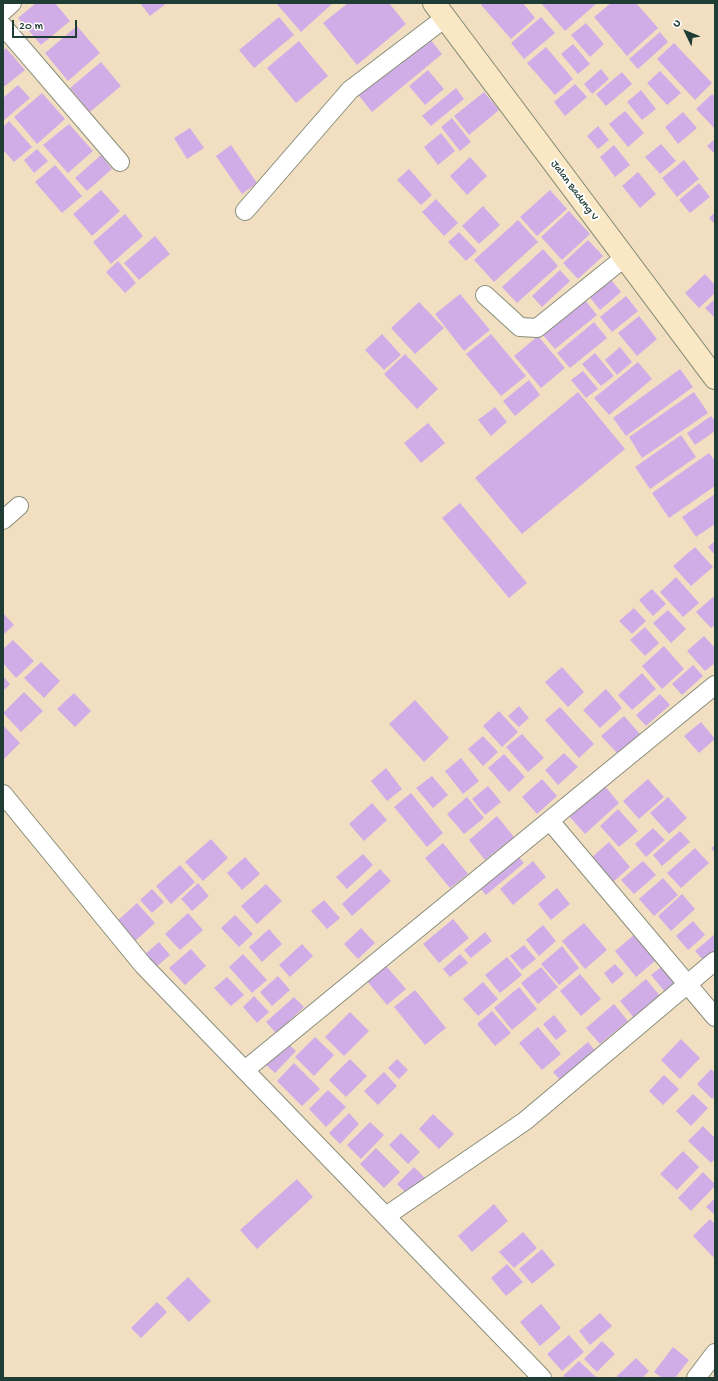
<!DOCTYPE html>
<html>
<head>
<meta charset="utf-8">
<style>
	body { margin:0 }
	#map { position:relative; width:718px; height:1381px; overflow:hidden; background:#f2dfc1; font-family:"Gochi Hand",sans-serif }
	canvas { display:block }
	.frame { position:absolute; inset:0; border:4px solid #1f3d34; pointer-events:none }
	.north { position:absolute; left:666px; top:12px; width:40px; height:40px; -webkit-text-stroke:3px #fff; paint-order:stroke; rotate:313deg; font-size:11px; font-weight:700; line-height:16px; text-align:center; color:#1f3d34 }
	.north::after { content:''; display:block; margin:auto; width:14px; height:18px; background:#1f3d34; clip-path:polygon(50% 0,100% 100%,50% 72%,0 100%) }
	.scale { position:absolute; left:12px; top:20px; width:65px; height:18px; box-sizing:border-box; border:2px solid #1f3d34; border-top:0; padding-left:5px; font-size:12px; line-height:14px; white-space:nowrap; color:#1f3d34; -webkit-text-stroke:3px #fff; paint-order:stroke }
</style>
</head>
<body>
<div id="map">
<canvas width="718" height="1381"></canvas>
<div class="frame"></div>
<div class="north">U</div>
<div class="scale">20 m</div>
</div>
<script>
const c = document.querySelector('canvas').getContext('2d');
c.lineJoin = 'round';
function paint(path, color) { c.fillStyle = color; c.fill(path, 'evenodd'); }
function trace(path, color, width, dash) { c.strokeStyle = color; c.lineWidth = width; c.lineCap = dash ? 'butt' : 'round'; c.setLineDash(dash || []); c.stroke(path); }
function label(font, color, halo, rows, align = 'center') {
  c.font = font + ' "Gochi Hand",sans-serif'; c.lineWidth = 4; c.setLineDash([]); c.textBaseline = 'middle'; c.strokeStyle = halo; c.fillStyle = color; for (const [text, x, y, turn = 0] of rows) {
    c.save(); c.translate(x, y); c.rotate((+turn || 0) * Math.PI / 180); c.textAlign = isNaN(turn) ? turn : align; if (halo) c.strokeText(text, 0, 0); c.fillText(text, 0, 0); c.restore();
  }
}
paint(new Path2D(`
	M36,3H55L70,21L41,45L18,18Z
	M140,3H167L150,16Z
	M276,3H333L301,32Z
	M348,3H389L406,24L357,65L323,23Z
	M484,3H523L535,18L511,39L481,5Z
	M541,3H594L596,4L565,31Z
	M611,3H636L658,28L627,56L594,17Z
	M279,17L294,35L254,68L239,50Z
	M541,17L555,33L524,59L511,43Z
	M586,23L604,44L590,57L571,35Z
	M77,26L100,53L68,81L45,53Z
	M660,32L668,42L638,69L629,59Z
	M426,34L442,54L372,112L356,92Z
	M299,41L328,76L296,103L267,68Z
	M674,43L712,83L695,100L657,59Z
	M573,44L590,64L578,74L561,54Z
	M546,47L573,79L555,95L527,63Z
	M6,48L25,70L5,86L3,84V51Z
	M101,62L121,86L90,112L70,88Z
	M601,69L609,79L592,94L584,84Z
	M428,70L444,89L425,105L409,86Z
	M660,71L681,93L667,105L647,83Z
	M622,72L632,84L606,106L596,94Z
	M575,84L587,97L565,116L554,102Z
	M18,85L30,98L3,121V98Z
	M456,88L464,99L431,126L422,116Z
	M641,90L656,109L642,120L627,102Z
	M484,92L499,110L469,135L454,116Z
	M42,93L65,119L37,144L14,117Z
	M712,94L715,97V129L696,109Z
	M625,111L644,133L628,147L609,124Z
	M683,112L697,128L678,144L665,127Z
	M452,118L471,142L460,151L441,127Z
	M9,121L32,147L14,162L3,150V127Z
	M69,124L93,151L68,173L43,145Z
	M598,126L609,140L598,149L587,136Z
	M190,128L204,148L187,159L174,138Z
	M441,133L455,151L438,165L424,147Z
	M715,139V154L707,146Z
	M661,144L676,161L660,174L645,157Z
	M231,145L257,183L242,194L216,156Z
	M614,145L630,165L615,177L600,157Z
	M37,149L48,161L34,173L24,160Z
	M101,155L112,169L87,191L75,178Z
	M470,157L487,176L467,195L450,176Z
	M684,160L699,179L677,197L662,178Z
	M55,165L82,196L62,213L35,182Z
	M409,169L432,195L421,205L397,180Z
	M638,172L656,194L640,208L622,186Z
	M699,183L710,197L690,213L679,200Z
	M101,190L120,211L92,236L73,214Z
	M550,190L567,209L537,236L520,217Z
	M436,199L458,223L444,236L422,212Z
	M483,206L500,225L479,244L462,226Z
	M569,211L590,234L562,260L541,237Z
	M715,212V224L709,218Z
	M125,214L143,236L111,264L93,242Z
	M518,220L538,242L494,282L474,260Z
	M459,232L477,251L466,261L448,242Z
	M155,236L170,254L139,280L124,263Z
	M588,240L603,256L578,279L563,263Z
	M543,249L558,266L517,303L502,287Z
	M118,261L136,283L125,293L106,272Z
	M560,270L570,281L542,307L532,296Z
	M705,274L715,285V293L699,308L685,293Z
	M609,277L621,292L600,310L588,295Z
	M460,294L490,330L464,351L435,314Z
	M626,296L638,311L612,332L600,317Z
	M584,299L597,315L555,349L542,334Z
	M715,299V318L705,308Z
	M419,302L444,328L415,354L391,328Z
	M639,316L657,339L637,356L618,333Z
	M594,322L607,338L570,368L557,353Z
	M382,334L401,355L384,370L365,350Z
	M491,334L526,376L501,396L466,354Z
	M538,336L565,368L541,388L514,356Z
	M620,347L632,362L617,375L605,360Z
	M595,353L614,376L601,386L582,364Z
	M405,354L438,389L417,409L384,374Z
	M638,362L652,379L609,415L594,398Z
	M680,369L693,387L626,436L613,418Z
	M583,371L598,389L586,398L571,380Z
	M529,380L540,395L515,416L503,401Z
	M578,392L625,449L522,534L475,478Z
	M694,392L708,413L642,458L629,437Z
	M495,407L507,422L491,436L478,420Z
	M711,416L715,421V431L695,445L687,433Z
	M428,423L445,443L421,463L404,443Z
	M681,435L696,457L650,489L635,467Z
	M709,453L715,461V486L669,518L652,493Z
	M715,494V524L696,537L682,517Z
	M460,503L527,583L509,598L442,518Z
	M715,541V555L708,547Z
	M695,547L713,567L691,586L673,566Z
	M676,577L699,603L683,617L660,592Z
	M652,589L666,604L653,616L639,600Z
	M713,597L715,599V625L711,628L696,612Z
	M634,608L646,621L632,634L619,621Z
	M668,610L686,629L671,643L653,623Z
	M3,613L14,625L3,635Z
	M645,627L659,643L645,656L630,640Z
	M704,636L715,648V663L705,671L687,651Z
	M13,640L34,661L16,678L3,663V649Z
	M664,646L684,669L662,689L642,666Z
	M41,662L60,681L44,698L24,678Z
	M693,665L703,676L682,695L672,684Z
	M562,667L584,692L568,707L545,682Z
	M642,673L656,689L632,710L618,695Z
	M3,676L10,684L3,691Z
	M606,689L622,708L600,728L583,710Z
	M24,692L43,711L21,732L3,713Z
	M74,693L91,711L75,727L57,709Z
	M660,694L670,705L646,726L636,715Z
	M415,700L449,738L424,762L389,724Z
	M519,706L529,718L519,727L508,716Z
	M560,707L594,744L579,758L545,720Z
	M499,711L518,732L502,747L483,726Z
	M624,716L640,734L618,754L601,736Z
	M701,722L715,739L699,753L684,736Z
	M3,725L20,743L3,760Z
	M522,734L544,758L528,772L506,747Z
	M483,736L498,752L483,766L468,749Z
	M564,753L578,767L558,785L545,770Z
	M504,754L525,777L509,792L488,768Z
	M461,758L479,781L463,794L445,771Z
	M386,768L402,789L387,801L371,781Z
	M432,776L448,795L433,808L416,788Z
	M542,779L557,796L537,814L522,797Z
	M648,779L664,797L639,819L623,801Z
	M604,785L619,803L585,834L569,816Z
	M488,786L501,802L485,815L472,799Z
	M411,793L443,833L427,847L394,807Z
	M467,797L484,818L464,834L447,814Z
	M668,797L687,818L669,834L650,813Z
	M372,803L387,820L364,841L349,824Z
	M618,809L638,831L619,847L600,826Z
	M497,816L514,837L485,860L469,840Z
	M653,828L665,840L646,857L635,844Z
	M680,831L690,842L662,866L653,855Z
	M211,839L228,858L203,881L185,862Z
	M609,842L630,867L613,882L591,858Z
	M443,843L468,874L450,888L425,858Z
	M715,845V853L711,848Z
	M695,848L709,863L681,888L667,873Z
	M363,854L373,865L347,889L336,877Z
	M516,854L524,863L486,895L478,886Z
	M245,857L260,874L242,890L227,873Z
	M533,861L546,877L513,905L500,889Z
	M643,861L656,875L634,894L621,880Z
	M180,865L195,882L171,904L156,886Z
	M380,869L391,881L352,916L342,904Z
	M663,878L678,895L654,916L639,899Z
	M198,883L209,896L192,911L181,899Z
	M266,884L282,901L257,924L241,906Z
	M557,888L570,904L551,920L538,904Z
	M152,889L164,902L152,913L140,900Z
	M682,894L695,909L671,931L658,916Z
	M324,900L340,918L327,929L311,911Z
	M137,903L155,923L134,942L116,922Z
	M188,913L203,930L180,950L165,934Z
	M235,915L253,934L239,947L221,928Z
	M453,919L469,938L439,963L423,944Z
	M693,921L705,935L688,950L676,936Z
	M584,923L607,950L585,969L562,941Z
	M543,925L556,941L539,956L526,940Z
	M361,928L375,943L358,959L344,944Z
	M269,929L282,944L262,962L249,947Z
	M640,930L661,956L636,977L615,951Z
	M485,932L492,941L471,958L464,950Z
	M715,934V955L706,963L695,951Z
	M159,942L170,955L155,968L144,955Z
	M302,944L313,956L290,977L279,965Z
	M524,945L536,959L522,970L510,956Z
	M562,946L579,968L559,985L541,964Z
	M191,949L206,966L185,985L169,968Z
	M243,954L267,980L252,993L229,967Z
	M460,954L468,963L450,977L443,969Z
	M507,957L522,975L500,993L485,975Z
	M615,964L624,974L612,984L604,973Z
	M665,964L679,980L665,992L651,975Z
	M386,966L406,989L387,1005L367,981Z
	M541,967L558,987L538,1004L521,983Z
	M580,974L601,999L581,1016L560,991Z
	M278,976L290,990L272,1006L260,992Z
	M227,977L244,995L231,1006L214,988Z
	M646,979L661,997L635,1019L620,1001Z
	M483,982L498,999L478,1016L463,999Z
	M519,987L537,1009L512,1030L494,1008Z
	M415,990L446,1028L425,1045L394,1007Z
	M254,996L269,1012L257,1023L243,1007Z
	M294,997L304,1007L276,1033L266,1022Z
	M614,1004L628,1021L600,1044L586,1028Z
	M492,1011L511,1033L495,1046L477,1024Z
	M350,1012L369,1031L344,1056L325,1037Z
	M554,1015L567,1031L556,1040L543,1024Z
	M538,1027L561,1054L542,1070L519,1043Z
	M315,1037L334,1055L314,1076L295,1057Z
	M681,1039L700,1058L680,1079L661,1060Z
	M285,1041L296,1051L275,1073L264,1063Z
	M588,1042L597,1053L562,1082L553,1072Z
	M350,1059L367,1076L346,1097L329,1080Z
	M397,1059L408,1070L399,1079L388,1068Z
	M294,1063L320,1089L302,1106L277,1081Z
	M711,1069L715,1073V1096L712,1099L697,1084Z
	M384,1072L397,1086L378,1105L364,1091Z
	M664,1075L679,1089L663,1105L649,1091Z
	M328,1090L346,1107L326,1127L309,1109Z
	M693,1094L708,1108L691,1126L676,1111Z
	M349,1113L359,1124L340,1144L329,1133Z
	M433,1114L454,1134L439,1149L419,1129Z
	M370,1122L384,1135L361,1159L347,1145Z
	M703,1126L715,1138V1159L711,1163L688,1141Z
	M401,1133L420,1152L408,1164L389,1145Z
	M376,1148L400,1172L384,1188L360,1164Z
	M683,1151L699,1167L677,1190L660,1174Z
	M414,1167L427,1180L410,1197L397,1184Z
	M703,1172L715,1184V1186L691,1211L678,1198Z
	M297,1179L313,1197L257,1249L240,1230Z
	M715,1198V1215L706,1207Z
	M494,1204L508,1221L472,1252L458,1236Z
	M710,1219L715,1224V1255L713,1257L693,1236Z
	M523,1232L537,1248L514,1268L499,1252Z
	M542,1249L555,1265L532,1284L519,1269Z
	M507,1264L523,1282L506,1296L491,1278Z
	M188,1277L211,1301L189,1322L166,1298Z
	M157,1302L167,1312L141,1338L131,1328Z
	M541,1304L561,1328L540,1346L520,1322Z
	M600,1313L612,1326L590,1345L579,1331Z
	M569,1335L584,1352L562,1371L547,1354Z
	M602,1341L615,1354L597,1372L584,1359Z
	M673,1347L689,1360L675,1378H662L654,1372Z
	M636,1358L649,1371L642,1378H618L617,1376Z
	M579,1361L597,1378H565L563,1376Z`), '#d1ade8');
const street = new Path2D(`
	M3,11L12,3
	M3,26L120,162
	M245,211L350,90L445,18
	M485,295L520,327L537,328L624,258
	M3,520L19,506
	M3,794L143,965L542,1378
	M550,821L715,1017
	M245,1070L715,685
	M386,1216L525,1121L715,961
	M696,1378L715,1353`);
const secondary = new Path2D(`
	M434,3L715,378`);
trace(street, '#888e7a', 20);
trace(secondary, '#888e7a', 24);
trace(street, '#fff', 18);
trace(secondary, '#fae7c3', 22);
label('11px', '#1f3d34', '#fff', [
	["Jalan Badung V",574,191,53]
]);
</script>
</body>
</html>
